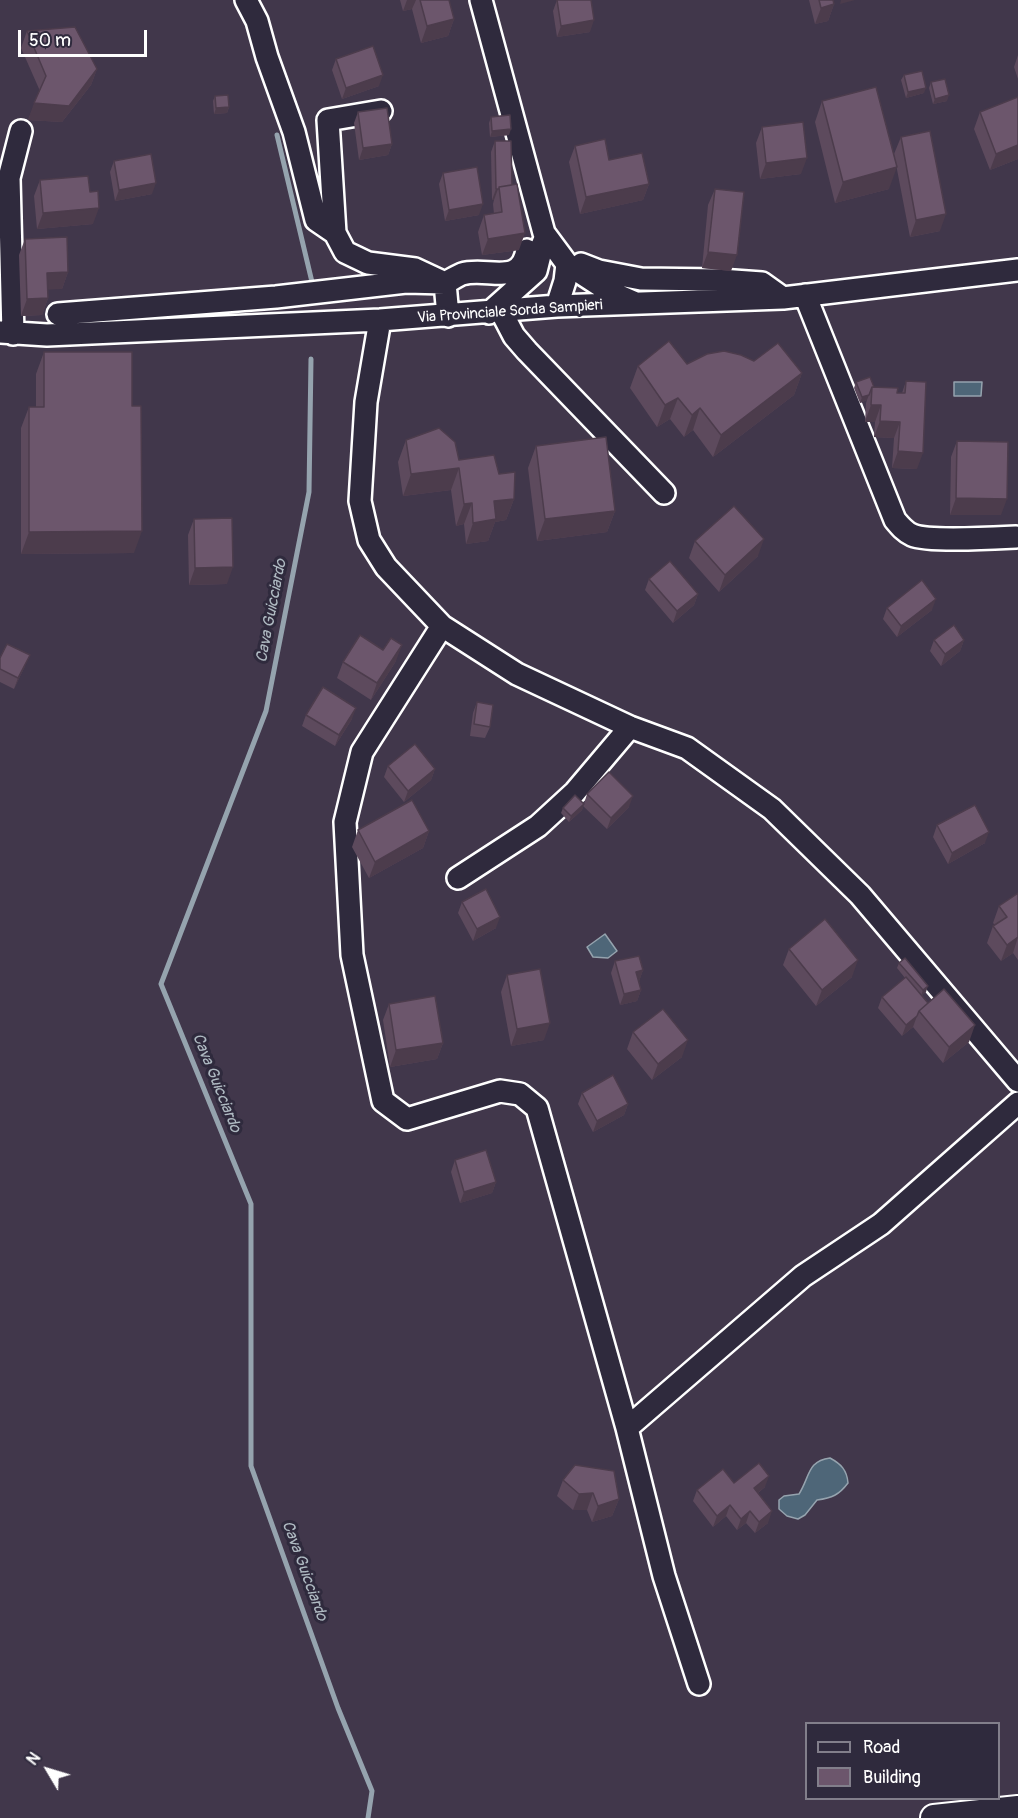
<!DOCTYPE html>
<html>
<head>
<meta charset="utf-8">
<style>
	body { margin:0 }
	#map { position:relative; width:1018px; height:1818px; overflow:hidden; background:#41374b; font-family:Pangolin,sans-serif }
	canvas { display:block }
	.legend { position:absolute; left:805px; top:1722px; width:195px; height:78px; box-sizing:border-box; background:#2f2a3d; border:2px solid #827f8b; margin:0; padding:8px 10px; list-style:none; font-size:18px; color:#fff }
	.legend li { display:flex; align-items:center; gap:12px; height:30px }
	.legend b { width:30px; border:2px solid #827f8b }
	.north { position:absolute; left:18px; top:1740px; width:60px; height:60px; -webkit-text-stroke:4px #2f2a3d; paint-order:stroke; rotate:308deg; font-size:16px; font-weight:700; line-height:24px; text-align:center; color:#fff }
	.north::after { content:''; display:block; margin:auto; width:21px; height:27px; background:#fff; clip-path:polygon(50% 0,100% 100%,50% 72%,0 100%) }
	.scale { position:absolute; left:18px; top:30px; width:129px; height:27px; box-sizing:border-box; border:3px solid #fff; border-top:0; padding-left:8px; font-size:18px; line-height:21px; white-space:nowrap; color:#fff; -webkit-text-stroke:4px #2f2a3d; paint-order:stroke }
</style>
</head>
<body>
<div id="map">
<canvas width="1018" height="1818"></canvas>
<ul class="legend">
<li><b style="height:8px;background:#2f2a3d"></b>Road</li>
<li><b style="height:16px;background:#6c566c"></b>Building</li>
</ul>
<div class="north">N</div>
<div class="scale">50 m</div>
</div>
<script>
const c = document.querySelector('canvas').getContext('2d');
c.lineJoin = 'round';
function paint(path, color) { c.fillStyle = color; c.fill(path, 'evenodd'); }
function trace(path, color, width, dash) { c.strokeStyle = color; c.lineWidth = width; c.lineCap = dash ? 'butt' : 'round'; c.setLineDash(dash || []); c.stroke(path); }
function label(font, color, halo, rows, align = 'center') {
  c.font = font + ' Pangolin,sans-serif'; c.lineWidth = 6; c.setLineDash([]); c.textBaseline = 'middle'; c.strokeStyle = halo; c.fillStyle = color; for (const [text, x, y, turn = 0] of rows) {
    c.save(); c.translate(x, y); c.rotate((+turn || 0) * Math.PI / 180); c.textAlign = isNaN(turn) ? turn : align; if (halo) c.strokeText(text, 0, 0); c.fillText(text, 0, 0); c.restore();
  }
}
const water = new Path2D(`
	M954,382H982L981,396H954Z
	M605,934L617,951L608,958L593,957L587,947Z
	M830,1458C841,1464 847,1470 848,1483C839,1495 832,1498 817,1500L805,1515L798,1519L787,1516L779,1509V1500L784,1496L799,1494C810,1477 807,1461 830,1458Z`);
paint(water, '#4e6678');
trace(water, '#95a3ae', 1.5);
trace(new Path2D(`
	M277,135L312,282
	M311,359L309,492L266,711L161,984L251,1204V1466L338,1708L372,1791L368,1818`), '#95a3ae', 5);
const minor = new Path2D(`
	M246,0L257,21L267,57L294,132L316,220L335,233
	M481,0L544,233L567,264L610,292L633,302
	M381,111L328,120L335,233L345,252L368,263L415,269L445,283C451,280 457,276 462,274C486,266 521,288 527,250
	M581,264L599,271L641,279L720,280L762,283L783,298
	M805,295L895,520C900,526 905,532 912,535C928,542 995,538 1016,537
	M557,306L565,281L567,264
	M501,311L514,336L527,351L664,493
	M489,313L536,271L543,243
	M58,314L276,297L406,282L445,283L448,316
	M380,320L366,402L360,501L369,540L386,567L442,626L517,674L630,727L687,748L772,809L860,895L1018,1081
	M0,332L47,335L380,320L557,306L783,298L1018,270
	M13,334L9,178L21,131
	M442,626L362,752L345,822L352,955L383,1101L407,1119L500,1091L520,1094L537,1108L627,1428L664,1576L699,1684
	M458,878L538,826L575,792L630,727
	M627,1428L803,1276L881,1224L1018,1103`);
const major = new Path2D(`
	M934,1818L1018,1809`);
trace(minor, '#fff', 26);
trace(major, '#fff', 30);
trace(minor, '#2f2a3d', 21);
trace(major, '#2f2a3d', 26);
paint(new Path2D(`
	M400,0H449L454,19L448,36L421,43L412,9L403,11Z
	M557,0L590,32L557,37L553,11Z
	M809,0H833L834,4L828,21L815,24Z
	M27,31L97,69L91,85L62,122L28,120L40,91L21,48Z
	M1018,55V79L1014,67Z
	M336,59L379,86L342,99L332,70Z
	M904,75L924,93L906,98L901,80Z
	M931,82L947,101L933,104L929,88Z
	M215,96L229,107L227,113L214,114L213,101Z
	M1018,97V159L990,170L974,129L980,112Z
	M822,101L889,189L835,203L815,122Z
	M358,112L392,144L388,155L359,160L354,123Z
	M491,117L509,135L490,137L489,123Z
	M762,127L801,174L760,179L756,143Z
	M901,137L940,231L910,237L894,154Z
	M495,141L512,185L519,250L482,255L478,232L484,215L494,214L493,204L494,200H492L491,152Z
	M575,146L609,160L649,184L643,200L580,214L569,162Z
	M114,161L152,194L115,201L110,172Z
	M443,173L479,215L445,221L439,184Z
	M40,180L93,224L37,229L34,196Z
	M715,189L731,271L702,268L708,205Z
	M25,239L68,272L62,289H48V298L42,315L21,316L19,255Z
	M44,352L134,553L21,554V428L29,407H36V374Z
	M754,361L802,373L794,395L713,457L693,430L684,437L670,419L657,427L630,388L638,366Z
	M906,381L917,469L892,468L894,438L874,437L875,422H865L866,403L867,400L860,403L854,388L856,382L897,393H902Z
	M406,440L499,474L514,499L506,520L495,522L488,541L466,544L464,524L456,526L451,490L403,496L398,462Z
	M957,441L1001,515H950L951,457Z
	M536,446L615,511L607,532L537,541L528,468Z
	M194,519L227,584L189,585L188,535Z
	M695,541L758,556L719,592L689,558Z
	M649,579L698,594L694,605L673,623L645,590Z
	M887,608L932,610L897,637L883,619Z
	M934,640H964L960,651L941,666L930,651Z
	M383,650L396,661L371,700L337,678L343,662Z
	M0,658L25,666L14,689L0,682Z
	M477,702L490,727L485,738L470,736L473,713Z
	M306,715L352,719L335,746L302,726Z
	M388,766L435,769L431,780L404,802L384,777Z
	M587,794L629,807L607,829L583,806L582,810L569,822L561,813L563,808L584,804Z
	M937,825L985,843L948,864L933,837Z
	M358,830L429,831L423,848L369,878L352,847Z
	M1018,893V960L1013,953L1001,961L987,943L993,926L995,925L993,923L999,906Z
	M462,902L496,928L473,941L458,913Z
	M789,949L852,977L816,1006L783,965Z
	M615,961L643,970L639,981L641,990L637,1001L620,1005L611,973Z
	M899,963L926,992L922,995L928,1003L969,1042L943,1063L913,1027L902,1036L878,1008L882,997L905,978L897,968Z
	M507,975L544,1040L511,1046L501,992Z
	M389,1004L443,1043L437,1059L390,1067L383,1020Z
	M633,1032L682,1057L652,1080L627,1049Z
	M582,1093L628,1104L624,1115L593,1132L578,1104Z
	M455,1160L496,1182L492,1193L460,1203L451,1172Z
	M563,1480L619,1499L612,1516L592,1522L587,1510H573L557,1496Z
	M734,1483L765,1487L758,1493L768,1523L755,1533L746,1523L737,1530L726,1516L713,1527L693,1501L697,1490Z`), '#5d4a5d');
paint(new Path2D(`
	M407,0H416L412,9L403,11Z
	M841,0H855L840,4Z
	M834,4L828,21L815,24L821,8Z
	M454,19L448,36L421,43L427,26Z
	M594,20L590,32L557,37L561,26Z
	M97,69L91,85L62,122L28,120L34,103Z
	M383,75L379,86L342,99L346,88Z
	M926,88L924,93L906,98L908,92Z
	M949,95L947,101L933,104L935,99Z
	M229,107L227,113L214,114L216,108Z
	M511,129L509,135L490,137L492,131Z
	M392,144L388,155L359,160L363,148Z
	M1018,145V159L990,170L996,154Z
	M807,158L801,174L760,179L766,163Z
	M897,167L889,189L835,203L843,182Z
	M156,183L152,194L115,201L119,190Z
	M649,184L643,200L580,214L586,197Z
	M496,189H498L494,200H492Z
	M483,204L479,215L445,221L449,210Z
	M99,208L93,224L37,229L43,213Z
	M946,214L940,231L910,237L916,220Z
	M525,233L519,250L482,255L488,239Z
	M708,252L737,255L731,271L702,268Z
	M68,272L62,289L41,290L47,273Z
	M48,298L42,315L21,316L27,299Z
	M802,373L794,395L713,457L721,435Z
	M869,395L867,400L860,403L862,397Z
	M678,398L670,419L657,427L665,405Z
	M871,405H881L875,422H865Z
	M700,408L693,430L684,437L692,415Z
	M880,421L900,422L894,438L874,437Z
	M898,451L923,453L917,469L892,468Z
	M459,468L451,490L403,496L411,474Z
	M956,498L1007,499L1001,515H950Z
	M514,499L506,520L495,522L488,541L466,544L473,523L494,501Z
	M472,503L464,524L456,526L464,504Z
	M615,511L607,532L537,541L545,519Z
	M142,531L134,553L21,554L29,532Z
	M764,539L758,556L719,592L725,575Z
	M233,567L227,584L189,585L195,568Z
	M698,594L694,605L673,623L677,611Z
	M936,599L932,610L897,637L901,626Z
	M964,640L960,651L941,666L945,654Z
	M402,645L396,661L371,700L377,683Z
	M30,655L25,666L14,689L18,678Z
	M356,708L352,719L335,746L339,735Z
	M435,769L431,780L404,802L408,791Z
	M633,796L629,807L607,829L611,818Z
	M584,804L582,810L569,822L571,816Z
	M429,831L423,848L369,878L375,862Z
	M989,832L985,843L948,864L952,853Z
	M500,917L496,928L473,941L477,929Z
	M1018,937L1013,953L1001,961L1007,945Z
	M858,960L852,977L816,1006L822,990Z
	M643,970L639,982L636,972Z
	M928,986L926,992L921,996L923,990Z
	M641,990L637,1001L620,1005L624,994Z
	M917,1016L913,1027L902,1036L906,1025Z
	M550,1023L544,1040L511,1046L517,1029Z
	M975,1025L969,1042L943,1063L949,1047Z
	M688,1040L682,1057L652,1080L658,1064Z
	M443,1043L437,1059L390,1067L396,1050Z
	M628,1104L624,1115L593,1132L597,1121Z
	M496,1182L492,1193L460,1203L464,1192Z
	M769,1476L765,1487L750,1499L754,1488Z
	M593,1493L587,1510H573L579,1494Z
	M619,1499L612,1516L592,1522L598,1506Z
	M730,1505L726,1516L713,1527L717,1516Z
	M750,1511L746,1523L737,1530L741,1519Z
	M772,1511L768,1523L755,1533L759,1522Z`), '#4c3c4c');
const building = new Path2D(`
	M420,0H449L454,19L427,26Z
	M557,0H591L594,20L561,26Z
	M819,0H833L834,4L821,8Z
	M75,27L97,69L69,106L34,103L46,76L27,31Z
	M373,46L383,75L346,88L336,59Z
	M922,71L926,88L908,92L904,75Z
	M945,79L949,95L935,99L931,82Z
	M876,87L897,167L843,182L822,101Z
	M228,95L229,107L216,108L215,96Z
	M1018,97V145L996,154L980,112Z
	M387,108L392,144L363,148L358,112Z
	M510,115L511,129L492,131L491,117Z
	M803,122L807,158L766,163L762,127Z
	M930,131L946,214L916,220L901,137Z
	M605,139L609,160L642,153L649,184L586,197L575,146Z
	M495,141H511L512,185L499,187V189H496Z
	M151,154L156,183L119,190L114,161Z
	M477,167L483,204L449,210L443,173Z
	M88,176L90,192L98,191L99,208L43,213L40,180Z
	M517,184L525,233L488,239L484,215L502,212L499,187Z
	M715,189L744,192L737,255L708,252Z
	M67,237L68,272L47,273L48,298L27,299L25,239Z
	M669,341L687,364L707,354L724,351L741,355L754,361L778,343L802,373L721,435L700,408L692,415L678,398L665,405L638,366Z
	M44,352H132V406H141L142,531L29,532V407H44Z
	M870,377L874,387H872L869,395L862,397L856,382Z
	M906,381L926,382L923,453L898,451L900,422L880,421L881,405H871L872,387L898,388L897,393H905Z
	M439,428L455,442L459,460L494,455L499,474L515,472L514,499L494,501L496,519L473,523L472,503L464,504L459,468L411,474L406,440Z
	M606,437L615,511L545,519L536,446Z
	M957,441L1008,442L1007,499L956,498Z
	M734,506L764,539L725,575L695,541Z
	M232,518L233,567L195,568L194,519Z
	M670,561L698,594L677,611L649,579Z
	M922,580L936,599L901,626L887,608Z
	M954,625L964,640L945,654L934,640Z
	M360,635L383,650L391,638L402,645L377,683L343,662Z
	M7,644L30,655L18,678L0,669V658Z
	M323,687L356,708L339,735L306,715Z
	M477,702L493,705L490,727L474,724Z
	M415,744L435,769L408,791L388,766Z
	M609,772L633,796L611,818L587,794Z
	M575,795L584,804L571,816L563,808Z
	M412,800L429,831L375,862L358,830Z
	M975,805L989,832L952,853L937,825Z
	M486,889L500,917L477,929L462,902Z
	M1018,893V937L1007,945L993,926L1007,917L999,906Z
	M825,919L858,960L822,990L789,949Z
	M639,956L643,970L636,972L641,990L624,994L615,961Z
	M905,958L928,986L923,990L899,963Z
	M540,969L550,1023L517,1029L507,975Z
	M906,977L928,1003L919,1011L917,1016L906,1025L882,997Z
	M944,989L975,1025L949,1047L919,1011Z
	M435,996L443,1043L396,1050L389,1004Z
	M663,1009L688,1040L658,1064L633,1032Z
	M613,1075L628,1104L597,1121L582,1093Z
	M486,1150L496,1182L464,1192L455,1160Z
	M759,1463L769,1476L754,1488L772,1511L759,1522L750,1511L741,1519L730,1505L717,1516L697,1490L723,1469L734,1483Z
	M575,1465L614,1471L619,1499L598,1506L593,1493L579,1494L563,1480Z`);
paint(building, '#6c566c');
trace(building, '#4c3c4c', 1.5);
label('15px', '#fff', '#2f2a3d', [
	["Via Provinciale Sorda Sampieri",510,312,-4]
]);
label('italic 16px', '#afbac2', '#2f2a3d', [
	["Cava Guicciardo",272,611,-79],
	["Cava Guicciardo",216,1083,68],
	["Cava Guicciardo",304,1571,70]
]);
</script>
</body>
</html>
